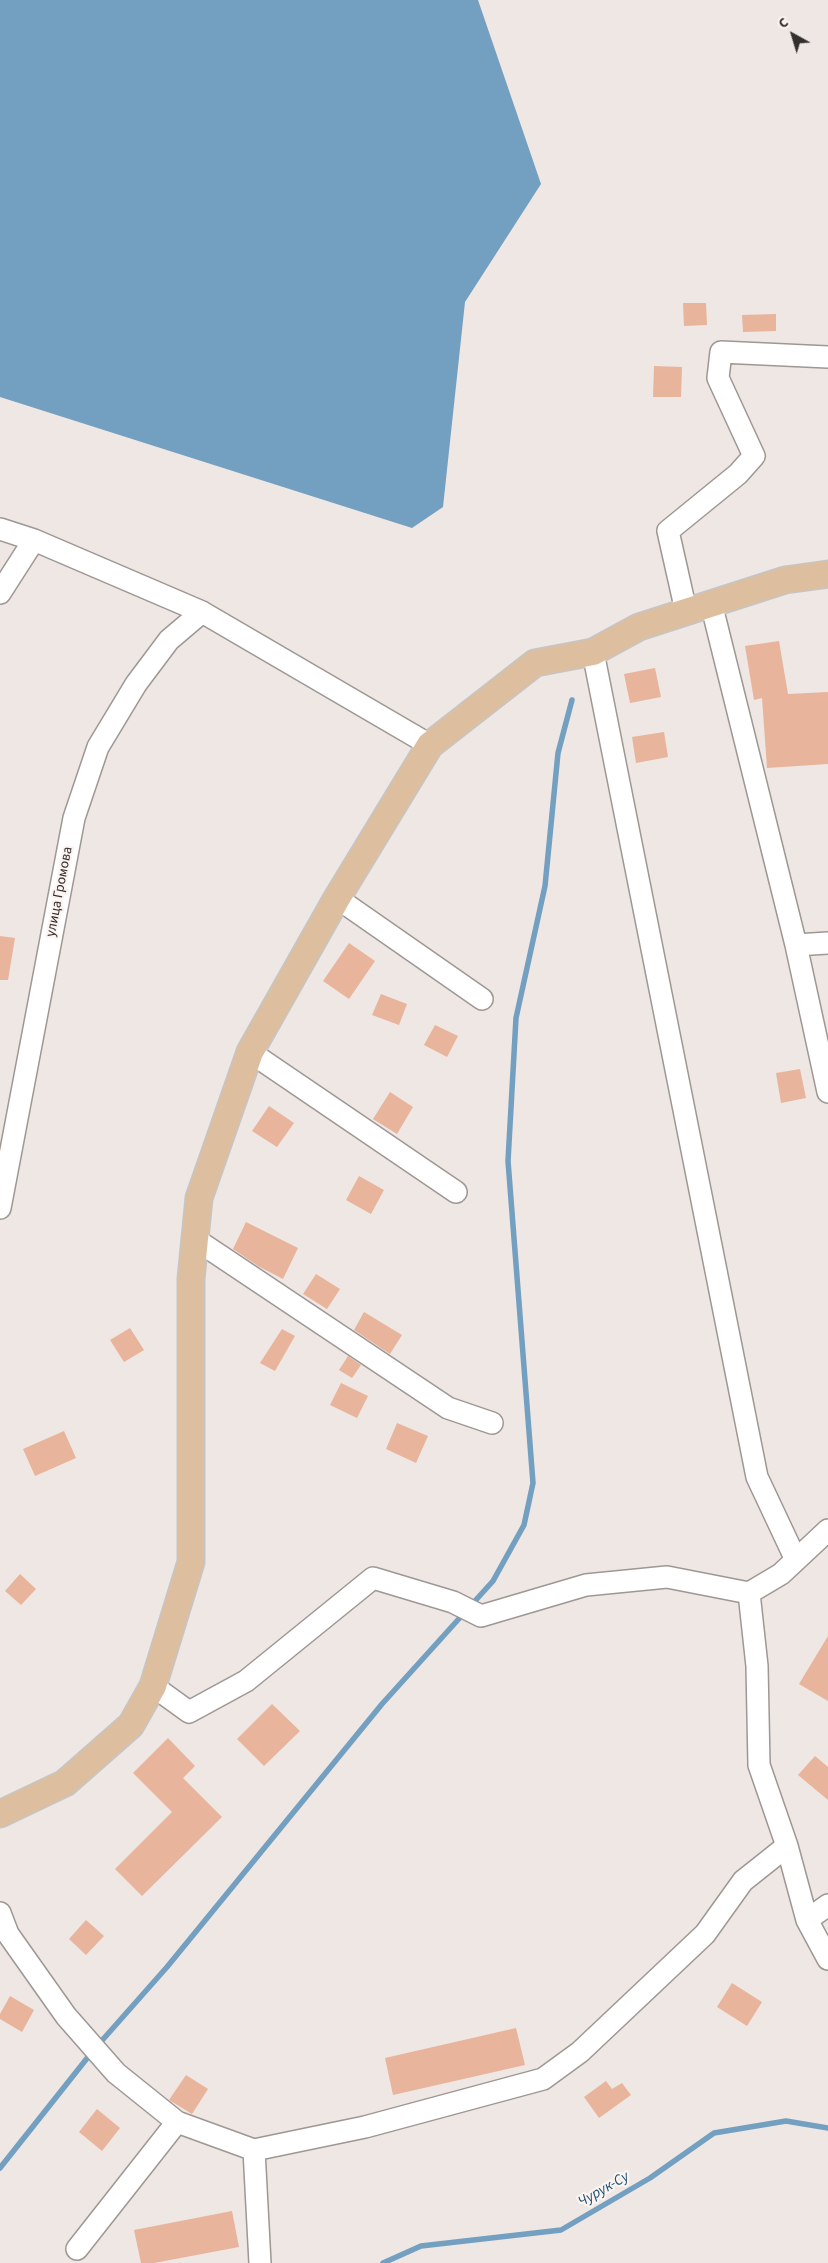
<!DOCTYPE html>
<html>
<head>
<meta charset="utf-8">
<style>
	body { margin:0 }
	#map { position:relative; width:828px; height:2263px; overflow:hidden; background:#eee7e3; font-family:"Source Sans 3",sans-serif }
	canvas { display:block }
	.north { position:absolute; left:768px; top:10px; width:50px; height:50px; -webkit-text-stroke:4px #fbf4f1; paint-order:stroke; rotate:321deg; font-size:14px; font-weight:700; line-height:20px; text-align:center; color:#33302f }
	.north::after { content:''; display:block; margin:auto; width:18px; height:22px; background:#33302f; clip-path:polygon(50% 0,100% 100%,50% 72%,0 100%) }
</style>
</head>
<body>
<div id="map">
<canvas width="828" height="2263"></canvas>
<div class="north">С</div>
</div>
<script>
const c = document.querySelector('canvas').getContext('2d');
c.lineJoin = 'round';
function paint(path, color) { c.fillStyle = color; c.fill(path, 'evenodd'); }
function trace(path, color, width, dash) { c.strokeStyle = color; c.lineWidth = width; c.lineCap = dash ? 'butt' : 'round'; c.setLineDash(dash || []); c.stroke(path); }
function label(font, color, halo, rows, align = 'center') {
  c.font = font + ' "Source Sans 3",sans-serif'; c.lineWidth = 4.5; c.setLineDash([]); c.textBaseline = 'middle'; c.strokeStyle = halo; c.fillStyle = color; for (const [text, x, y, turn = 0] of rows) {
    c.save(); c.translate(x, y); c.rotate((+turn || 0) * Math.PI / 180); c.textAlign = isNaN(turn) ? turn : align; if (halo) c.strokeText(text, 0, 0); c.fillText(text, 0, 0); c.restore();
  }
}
paint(new Path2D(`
	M0,0H478L541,184L465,302L443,507L412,528L0,397Z`), '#739fc1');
trace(new Path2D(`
	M98,2045L167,1967L382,1704L493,1581L524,1525L533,1483L508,1161L516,1018L545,886L558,753L572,700
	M0,2168L92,2052
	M383,2263L421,2246L561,2230L650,2178L714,2133L786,2121L828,2128`), '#739fc1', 5.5);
paint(new Path2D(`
	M683,303H706L707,325L684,326Z
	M776,314V331L743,332L742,315Z
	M654,366L682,367L681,397H653Z
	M779,641L788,694L828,692V764L767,768L762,698L754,700L745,646Z
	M655,668L661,697L630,703L624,674Z
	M664,732L668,757L636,763L632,737Z
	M0,936L15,938L8,980H0Z
	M349,943L375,961L349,999L323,981Z
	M381,994L407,1004L399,1025L372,1015Z
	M435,1025L458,1036L447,1057L424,1045Z
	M800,1069L806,1098L781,1103L776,1073Z
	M390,1092L413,1107L397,1134L373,1119Z
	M269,1106L294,1123L277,1147L252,1131Z
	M359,1176L384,1190L371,1214L346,1200Z
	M246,1222L298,1248L283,1279L258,1266L233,1249Z
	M316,1274L340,1289L327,1309L303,1294Z
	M364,1312L402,1335L390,1354L354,1330Z
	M130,1328L144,1350L124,1362L110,1340Z
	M282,1329L295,1336L275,1371L260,1363Z
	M348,1356L361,1365L352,1378L339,1370Z
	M341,1383L368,1396L357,1418L330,1405Z
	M397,1423L428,1436L416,1463L386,1449Z
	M64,1431L76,1458L35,1476L23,1449Z
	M20,1574L36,1589L21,1605L5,1591Z
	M828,1636V1701L799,1684Z
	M272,1704L300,1731L264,1766L237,1739Z
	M168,1738L195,1766L183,1778L222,1817L142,1896L115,1869L172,1812L133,1773Z
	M815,1756L828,1767V1800L798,1775Z
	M86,1920L104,1936L86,1955L69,1939Z
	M732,1983L762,2002L747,2026L717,2007Z
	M10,1996L34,2010L22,2032L0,2019V2014Z
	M516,2028L525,2065L393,2095L385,2058Z
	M186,2075L208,2089L192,2114L169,2100Z
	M606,2081L612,2089L622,2083L631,2095L599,2118L584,2097Z
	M97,2109L120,2128L102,2151L79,2132Z
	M232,2211L239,2247L154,2263H141L134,2230Z`), '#e8b49b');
const minor = new Path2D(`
	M0,529L34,540L202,612L430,745
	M0,593L34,540
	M711,603L796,945L828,943
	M686,611L668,531L738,474L754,456L718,378L721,352L828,357
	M593,652L757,1477L796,1560
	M337,898L482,999
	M796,945L828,1092
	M250,1052L456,1192
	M0,1208L74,818L98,747L136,684L169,640L202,612
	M195,1239L448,1408L492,1423
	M153,1686L189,1712L246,1681L373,1578L453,1602L481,1616L586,1585L667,1577L749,1593L781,1574L828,1530
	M787,1846L807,1920L828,1959
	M0,1913L8,1934L66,2016L116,2073L177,2122L254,2150L365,2127L543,2079L580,2052L705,1934L743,1881L787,1846L759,1765L757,1666L749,1593
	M807,1920L828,1905
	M254,2150L260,2263
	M77,2249L177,2122`);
const major = new Path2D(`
	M0,1814L65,1783L131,1725L153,1686L191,1562V1279L199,1198L250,1052L337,898L430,745L535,663L593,652L639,627L785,580L828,574`);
trace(minor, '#9e9794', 24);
trace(major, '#c6c5c5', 29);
trace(minor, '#fff', 21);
trace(major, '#ddbf9f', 26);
label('14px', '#33302f', '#fbf4f1', [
	["улица Громова",60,892,-79]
]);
label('italic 15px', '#1b4f72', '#fbf4f1', [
	["Чурук-Су",604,2190,-30]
]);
</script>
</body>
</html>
